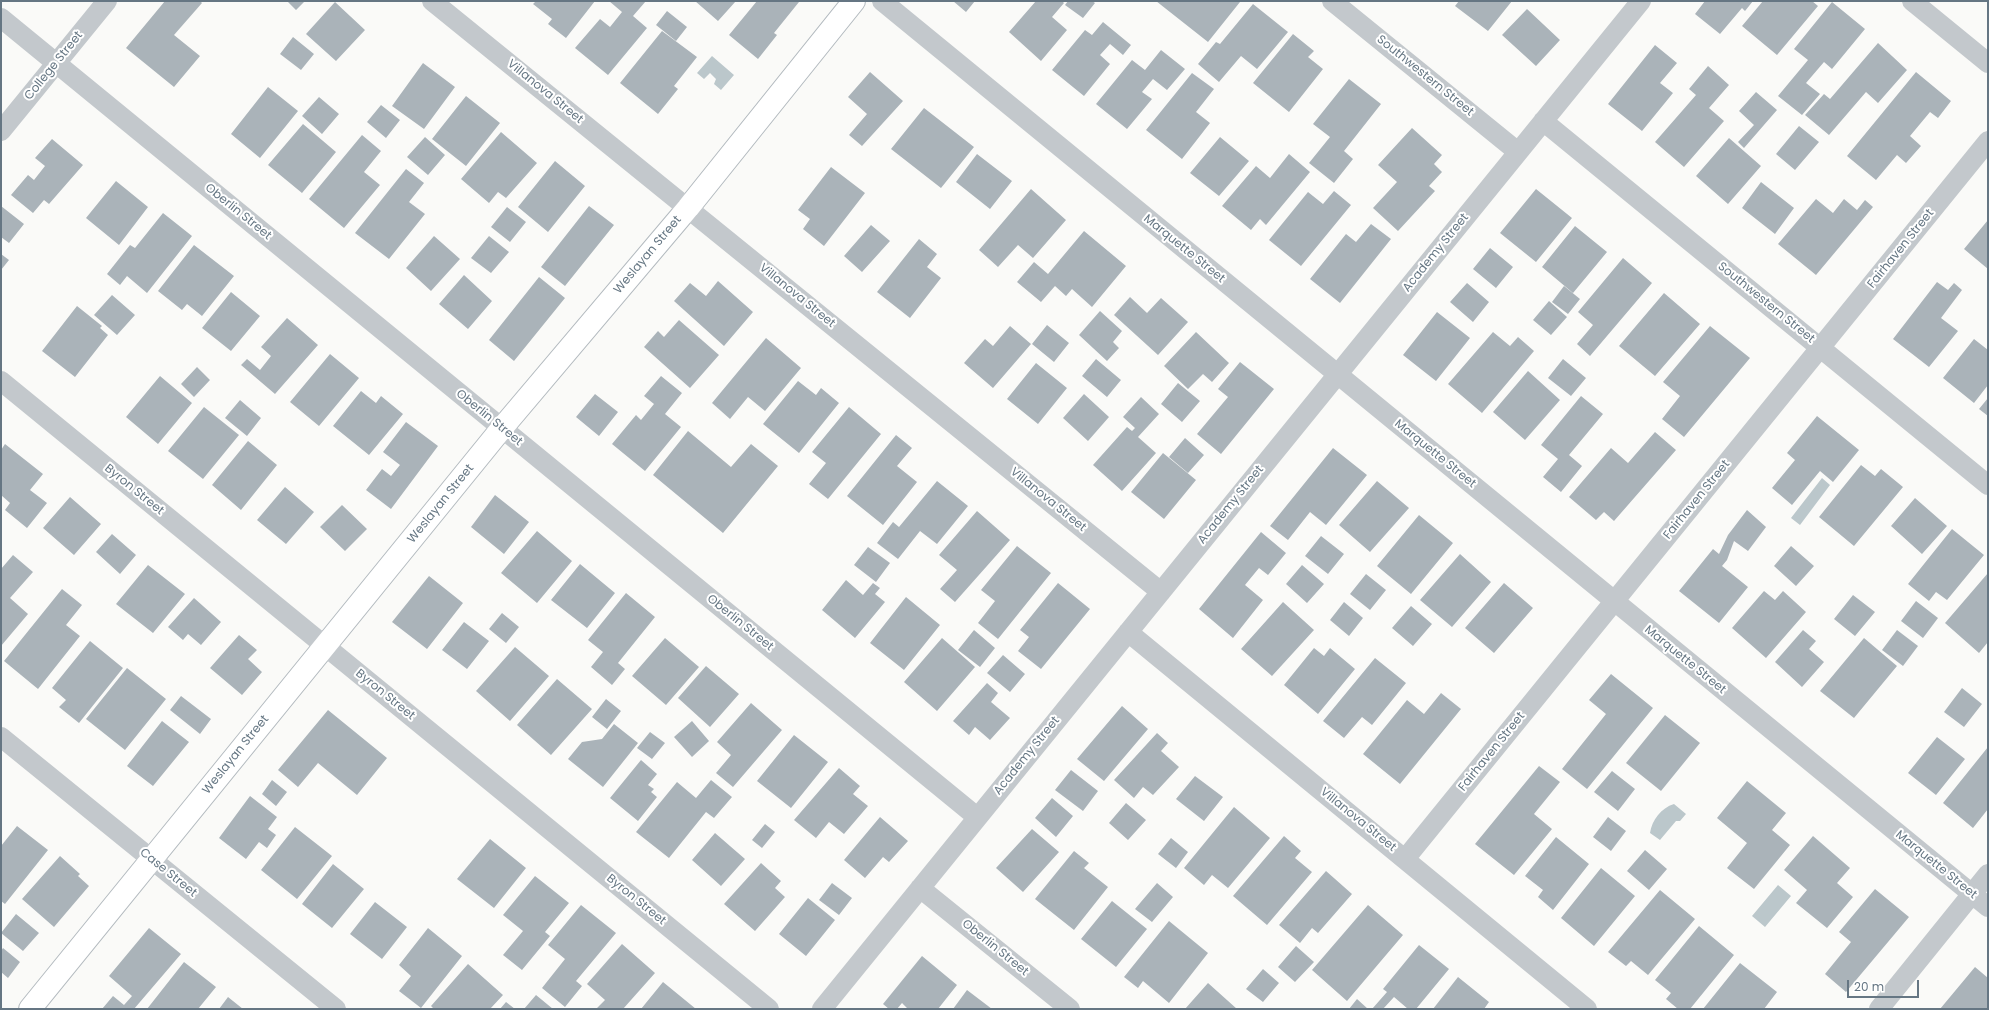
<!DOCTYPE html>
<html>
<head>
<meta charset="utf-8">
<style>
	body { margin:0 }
	#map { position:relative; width:1989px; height:1010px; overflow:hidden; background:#fafaf8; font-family:Poppins,sans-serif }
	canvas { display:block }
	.frame { position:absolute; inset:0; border:2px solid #657683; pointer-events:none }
	.scale { position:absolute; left:1847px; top:980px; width:72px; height:18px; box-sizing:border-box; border:2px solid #657683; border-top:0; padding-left:5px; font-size:12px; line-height:14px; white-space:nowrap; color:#657683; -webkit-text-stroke:3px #fff; paint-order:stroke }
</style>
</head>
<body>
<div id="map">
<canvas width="1989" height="1010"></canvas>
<div class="frame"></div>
<div class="scale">20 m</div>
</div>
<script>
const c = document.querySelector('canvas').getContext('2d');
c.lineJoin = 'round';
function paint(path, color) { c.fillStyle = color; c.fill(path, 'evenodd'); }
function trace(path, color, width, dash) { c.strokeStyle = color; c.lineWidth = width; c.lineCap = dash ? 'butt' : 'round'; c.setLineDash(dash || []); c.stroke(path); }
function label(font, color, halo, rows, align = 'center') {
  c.font = font + ' Poppins,sans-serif'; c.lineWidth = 4; c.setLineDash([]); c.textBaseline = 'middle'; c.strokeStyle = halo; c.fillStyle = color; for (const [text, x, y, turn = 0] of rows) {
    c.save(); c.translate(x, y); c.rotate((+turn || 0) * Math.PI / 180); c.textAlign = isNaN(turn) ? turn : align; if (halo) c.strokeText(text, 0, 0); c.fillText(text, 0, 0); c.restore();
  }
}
paint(new Path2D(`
	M712,56L734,75L721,90L714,84L716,79L710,73L704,79L697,73Z
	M1822,478L1830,485L1800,525L1791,518Z
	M1674,804L1686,814L1680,821H1676L1660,840L1650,833C1652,820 1661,808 1674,804Z
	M1778,885L1791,896L1765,927L1752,916Z`), '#bbc7cb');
paint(new Path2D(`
	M165,1H200L202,3L174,35L200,56L174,87L126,48Z
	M287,1H305L296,10Z
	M536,1H595L566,38L548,24L552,19L533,4Z
	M609,1H646L633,16L647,28L608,75L575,48L600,19L610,27L622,12Z
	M695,1H736L718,21Z
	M757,1L799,2L774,33L777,35L758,59L729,35Z
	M953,1H975L966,12Z
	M1036,1H1062L1064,3L1052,17L1067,30L1041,61L1009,32Z
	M1068,1H1092L1095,3L1083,18L1065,5Z
	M1156,1H1238L1240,2L1208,42Z
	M1459,1H1512L1488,31L1455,6Z
	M1705,1H1753L1745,11L1742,8L1720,34L1695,14Z
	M1763,1H1812L1818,6L1777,55L1742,26Z
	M335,2L365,30L336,61L306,34Z
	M1832,2L1865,29L1832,69L1824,62L1806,83L1820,94L1802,115L1778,96L1808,60L1794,49Z
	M1253,4L1288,32L1257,69L1241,56L1219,82L1198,64L1216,42L1220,44Z
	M1527,9L1560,40L1536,66L1502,35Z
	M667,11L687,27L676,41L656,25Z
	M1103,22L1131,45L1123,55L1110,44L1100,55L1110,64L1084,96L1052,70L1085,30L1092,35Z
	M662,31L697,57L674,86L678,89L658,114L620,83Z
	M1293,34L1314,51L1308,57L1323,69L1289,112L1253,83Z
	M293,37L314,54L301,70L280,54Z
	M1878,43L1907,70L1878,103L1866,92L1829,135L1805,115L1824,94L1830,99Z
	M1655,45L1677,63L1660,83L1673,93L1642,131L1608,104Z
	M1161,50L1185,69L1167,90L1153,79L1142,92L1152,99L1127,129L1096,104L1132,60L1145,70Z
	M423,63L455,87L424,129L392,106Z
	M1708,66L1729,85L1709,108L1724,121L1684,167L1655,142L1696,95L1689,89Z
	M870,72L903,101L862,146L849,135L867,114L848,97Z
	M1916,72L1951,101L1938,118L1930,112L1910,136L1921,146L1906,163L1897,155L1876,180L1847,156Z
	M1192,73L1214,89L1196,112L1210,123L1182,159L1146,130Z
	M1349,79L1381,104L1344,151L1353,159L1334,183L1309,163L1330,137L1313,124Z
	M268,87L298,111L260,158L231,134Z
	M1756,92L1777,110L1744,148L1738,142L1754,125L1739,111Z
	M466,96L500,123L466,166L432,139Z
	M319,97L339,114L322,134L302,116Z
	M381,105L400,120L386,138L367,122Z
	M924,108L974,147L941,188L891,149Z
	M303,124L336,152L302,193L268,165Z
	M1799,126L1819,142L1795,170L1776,154Z
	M1412,128L1442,155L1434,164L1442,172L1429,186L1435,191L1398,231L1373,208L1397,182L1378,165Z
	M501,132L537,163L506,198L498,192L489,203L461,179Z
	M362,135L381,151L364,172L380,185L344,228L309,199Z
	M425,137L445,155L428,175L407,157Z
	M1220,137L1249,161L1219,196L1190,173Z
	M1729,138L1761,166L1728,204L1696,176Z
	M52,139L83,165L49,204L44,200L33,213L11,195L28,175L34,180L45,166L35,158Z
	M977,154L1012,181L990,209L956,182Z
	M1289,154L1310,172L1266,225L1260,219L1251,230L1222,206L1256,166L1270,178Z
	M555,161L585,186L548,232L518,207Z
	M831,167L865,193L824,246L803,229L810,219L798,210Z
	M406,169L424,183L409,202L425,214L389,259L355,233Z
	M116,181L148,207L119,245L86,218Z
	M1761,182L1794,208L1775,234L1742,208Z
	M1031,189L1066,220L1033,258L1018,245L998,267L979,250Z
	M1536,189L1572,218L1536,262L1500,233Z
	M1334,191L1351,205L1301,266L1269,240L1308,192L1323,204Z
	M1816,199L1833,213L1844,199L1857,210L1865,200L1873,207L1816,275L1778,244Z
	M1,206L24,224L9,243L1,237Z
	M589,206L614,225L565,286L541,267Z
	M507,207L526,222L510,242L491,227Z
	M163,213L192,236L147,293L127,276L120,285L107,274L130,245L135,248Z
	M1988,220V269L1964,249Z
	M1371,224L1391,239L1340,303L1310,279L1346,234L1356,242Z
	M871,225L890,241L862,272L844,256Z
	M1575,226L1607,252L1573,293L1542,267Z
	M1084,231L1126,266L1092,307L1072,289L1066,296L1055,286L1041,302L1017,282L1034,262L1048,274Z
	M434,236L460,259L431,291L406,268Z
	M489,236L509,252L491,273L471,258Z
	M919,239L937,254L927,267L941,278L910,318L877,292Z
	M194,245L234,276L202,316L187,304L182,310L158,291Z
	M1490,248L1513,267L1496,288L1473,269Z
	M1,254L9,260L1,270Z
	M1623,258L1652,283L1590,356L1577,344L1593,325L1578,312Z
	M464,275L492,301L468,329L439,304Z
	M539,277L565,298L514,361L489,340Z
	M718,281L753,312L724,346L674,301L690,283L706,296Z
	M1937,282L1948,290L1954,283L1962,290L1941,318L1958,331L1929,367L1893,339Z
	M1467,283L1489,302L1473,322L1450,302Z
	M1564,286L1580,299L1568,314L1552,302Z
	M231,292L260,316L231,351L202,328Z
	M1664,293L1700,324L1655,376L1619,346Z
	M112,295L135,315L117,335L94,315Z
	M1130,297L1147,313L1161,298L1188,322L1158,355L1114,315Z
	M1549,301L1567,317L1551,335L1533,320Z
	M77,306L102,326L100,328L108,335L75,377L42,351Z
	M1100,311L1122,331L1113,342L1119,348L1107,361L1079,335Z
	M1437,312L1470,338L1436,381L1403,355Z
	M287,318L318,345L275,394L241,365L247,359L260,370L271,356L261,347Z
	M679,320L719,355L690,388L644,347L658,331L664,337Z
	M1047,325L1069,343L1054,362L1032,344Z
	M1010,326L1031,344L993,388L964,363L985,339L993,346Z
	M1710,326L1750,358L1684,437L1662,419L1680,396L1663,382Z
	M1196,332L1229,363L1212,382L1203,374L1188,389L1164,366Z
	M1493,332L1510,346L1518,337L1534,351L1482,413L1448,384Z
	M766,338L801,368L765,411L748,397L730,419L712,403Z
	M1974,339L1988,350V385L1974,403L1943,378Z
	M330,354L359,378L319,426L290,402Z
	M1096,359L1121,380L1107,397L1082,376Z
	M1563,359L1586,378L1571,396L1548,378Z
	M1240,362L1274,389L1221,454L1197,434L1228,397L1218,389Z
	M1036,363L1067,388L1038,424L1007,399Z
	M197,367L210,380L194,397L181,384Z
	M1528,371L1560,400L1525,440L1493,412Z
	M160,376L192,403L158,444L126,417Z
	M661,376L682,393L665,414L681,427L645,471L612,444L636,415L641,420L654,404L644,396Z
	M798,381L816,395L821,388L839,403L799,453L763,424Z
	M1178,383L1200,401L1182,422L1161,404Z
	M361,391L376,403L381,396L403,414L369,455L333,426Z
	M595,394L618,412L599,436L576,417Z
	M1084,394L1109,417L1088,441L1063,418Z
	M1581,396L1603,414L1569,455L1582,466L1561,492L1543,477L1558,459L1541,445Z
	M1141,397L1159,414L1138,437L1156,453L1122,491L1093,465L1127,427L1132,431L1135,428L1123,417Z
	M1988,398V416L1979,409Z
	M240,400L261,418L247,436L225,418Z
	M204,407L239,435L203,479L168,451Z
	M849,407L881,434L828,499L809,484L826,463L812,452Z
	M1817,416L1859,450L1833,482L1820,471L1792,505L1772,488L1795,460L1787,453Z
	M406,422L438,446L391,509L366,490L382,469L391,476L400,465L383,452Z
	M688,431L731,467L751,444L778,466L723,533L653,475Z
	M1655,432L1676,450L1614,521L1604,512L1596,520L1569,497L1611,448L1628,463Z
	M896,435L912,448L897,466L917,482L883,525L847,496Z
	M1185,438L1204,455L1188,473L1169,457Z
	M248,441L277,465L241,510L212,485Z
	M5,444L43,474L30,490L47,503L27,528L5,510L10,503L1,495V450Z
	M1333,448L1367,475L1326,525L1310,512L1288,540L1270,526Z
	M1163,453L1196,480L1164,519L1131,492Z
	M1861,465L1875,476L1881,469L1903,487L1854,546L1819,517Z
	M937,481L968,506L937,544L920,531L898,559L877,543L893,522L899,527Z
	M1377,481L1409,508L1370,552L1339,525Z
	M285,487L314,512L286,544L257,520Z
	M495,495L529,522L504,554L471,527Z
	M70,497L101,524L74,555L43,528Z
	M1915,498L1947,526L1922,554L1891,526Z
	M342,505L367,529L345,551L320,527Z
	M1747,510L1766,527L1748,551L1734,541L1727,560L1722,566L1748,587L1719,623L1679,591L1713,549L1719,554L1728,535Z
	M977,511L1010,540L955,602L940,589L957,570L939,555Z
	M1419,515L1453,543L1411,594L1377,566Z
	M1952,529L1984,555L1947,600L1936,592L1929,601L1908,584Z
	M537,531L572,561L537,603L501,573Z
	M1261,532L1286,553L1268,575L1259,568L1245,585L1263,600L1233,638L1199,609Z
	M112,534L136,555L120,574L96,552Z
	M1321,536L1344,554L1328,574L1305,556Z
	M1017,546L1051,573L998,639L978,623L995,601L981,590Z
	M1791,546L1814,566L1796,586L1774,566Z
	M868,547L890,563L876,582L854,565Z
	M1460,554L1491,582L1452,627L1420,600Z
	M13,555L33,572L10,598L28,614L1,646V569Z
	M580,564L615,593L587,628L551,600Z
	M148,565L185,594L153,633L116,604Z
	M1302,565L1324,584L1307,603L1286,584Z
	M1988,573V642L1979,653L1945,623Z
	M1366,574L1386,590L1370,610L1350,594Z
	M429,576L463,603L427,649L392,622Z
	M846,580L863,595L873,583L880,588L875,594L885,602L855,638L822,610Z
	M1058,583L1090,609L1041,669L1018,651L1029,637L1020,630Z
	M1504,583L1533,608L1494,653L1465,628Z
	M62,589L82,605L66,625L80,636L38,689L4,661Z
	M1764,591L1775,600L1783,591L1806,612L1766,658L1732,628Z
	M626,593L655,617L618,663L625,669L612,685L591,667L603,652L588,640Z
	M1853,595L1875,612L1855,636L1834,619Z
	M906,597L940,625L904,670L870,643Z
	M194,598L221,622L201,645L188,634L183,640L168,627Z
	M1916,601L1938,618L1923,638L1901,621Z
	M1283,602L1314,630L1272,676L1241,649Z
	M1344,602L1363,618L1349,636L1330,620Z
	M1411,606L1432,624L1413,646L1392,628Z
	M502,613L519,627L506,643L489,629Z
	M464,622L489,641L467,669L442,650Z
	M974,630L995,648L980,667L958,650Z
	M1803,630L1816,641L1809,649L1824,662L1802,687L1775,662Z
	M1897,630L1918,646L1903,666L1882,650Z
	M239,635L257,650L248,659L262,672L242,695L210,668Z
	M665,638L699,667L666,705L632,676Z
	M942,638L975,667L937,711L904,682Z
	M1864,638L1897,666L1854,718L1820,691Z
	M90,641L123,668L79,723L59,707L66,700L52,688Z
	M515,647L549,676L510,721L476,691Z
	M1314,648L1324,656L1330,648L1355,669L1318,714L1284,685Z
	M1003,655L1025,674L1010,692L987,673Z
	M1375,658L1406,683L1372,725L1362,717L1344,738L1323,721Z
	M706,666L739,694L710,727L678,698Z
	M127,668L166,699L125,750L86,719Z
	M1611,674L1653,708L1587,789L1562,769L1606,714L1589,700Z
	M557,679L592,709L551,755L517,725Z
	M987,683L998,693L991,702L1010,718L990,740L975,727L969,735L953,721Z
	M1962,688L1982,704L1964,727L1944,712Z
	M1441,693L1461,709L1400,784L1363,754L1407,700L1424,714Z
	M181,696L211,719L200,734L170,710Z
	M606,699L621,711L607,729L592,717Z
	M751,703L782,730L733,787L716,773L731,755L717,742Z
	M1122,706L1148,729L1104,781L1077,759Z
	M328,710L387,758L357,795L318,763L298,787L278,770Z
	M1665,715L1700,743L1661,791L1626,763Z
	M162,721L189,742L153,786L127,766Z
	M692,721L709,741L692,757L674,737Z
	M614,724L638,743L603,787L568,759L582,742L602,739Z
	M650,732L665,743L652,759L637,748Z
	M1157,733L1168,743L1161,751L1179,767L1153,795L1143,787L1134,798L1114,780Z
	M794,735L828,762L791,808L757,781Z
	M1937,737L1965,759L1936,795L1908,773Z
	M1988,747V809L1973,828L1943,803Z
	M641,760L657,774L648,785L654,789L651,792L657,797L638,821L610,798Z
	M1539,766L1560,782L1534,814L1552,829L1514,875L1475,844Z
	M839,768L860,786L853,794L868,806L844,834L829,822L816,838L794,820Z
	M1071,770L1098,791L1083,811L1055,790Z
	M1612,771L1635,789L1618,811L1594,792Z
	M1195,776L1223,797L1204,821L1176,799Z
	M272,780L287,792L276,806L262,794Z
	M711,780L732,797L714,818L706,812L669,858L636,832L677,782L696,798Z
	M1747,781L1786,813L1772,830L1790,845L1754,889L1727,868L1747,843L1717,818Z
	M250,796L277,817L268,829L276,835L267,848L259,842L246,859L219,838Z
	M1052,798L1073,816L1056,837L1035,818Z
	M1126,803L1146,820L1128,840L1109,823Z
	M1234,807L1270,838L1228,888L1212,875L1204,885L1184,868Z
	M880,817L908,841L889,862L883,857L865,878L844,860Z
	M1608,817L1626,831L1611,851L1593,837Z
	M765,824L775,832L762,848L752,840Z
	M17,826L48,850L5,904L1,901V846Z
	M295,827L332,856L297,899L261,870Z
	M1032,829L1059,852L1023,892L996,868Z
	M715,833L745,859L721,886L692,860Z
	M1284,836L1301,851L1295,858L1312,872L1267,925L1233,896Z
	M1813,836L1850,868L1837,883L1853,897L1827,928L1796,903L1807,890L1784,870Z
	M1556,837L1589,864L1553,910L1538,897L1543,890L1525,876Z
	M1171,838L1188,852L1176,868L1158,854Z
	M490,839L526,868L494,908L457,879Z
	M1645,850L1667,869L1649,890L1627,871Z
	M1074,851L1089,863L1084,868L1108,887L1074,930L1035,899Z
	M60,856L80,874L78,876L89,886L54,927L22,899Z
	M761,863L781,881L775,888L785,897L755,931L724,904Z
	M333,864L364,889L332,928L302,904Z
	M1601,868L1635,896L1594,946L1561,918Z
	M1326,871L1352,894L1318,933L1312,928L1300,943L1279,925Z
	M535,876L569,903L545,932L550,936L522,970L503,955L523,931L503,915Z
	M832,883L852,898L839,915L819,900Z
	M1157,883L1173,897L1152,922L1135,909Z
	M1875,889L1909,917L1846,992L1825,974L1851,942L1839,932Z
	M1660,890L1695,919L1648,975L1631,961L1626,966L1608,952Z
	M808,898L835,920L806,956L779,934Z
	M1112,901L1147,929L1116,967L1081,939Z
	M375,902L407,927L382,959L350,934Z
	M581,905L616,933L576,981L582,986L565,1007L542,988L565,959L548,945Z
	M1368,905L1403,935L1347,1001L1312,970Z
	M16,914L39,933L23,951L1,933Z
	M1169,921L1208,953L1169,1003L1143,981L1138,988L1124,977Z
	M1699,926L1734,955L1690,1009H1678L1666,999L1671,993L1655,980Z
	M149,928L181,954L134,1009H102L113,996L124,1005L132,996L109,976Z
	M428,928L462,956L421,1008L399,991L411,976L399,965Z
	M622,944L655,973L623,1009H596L605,1000L587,984Z
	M1419,945L1449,969L1416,1009H1408L1394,997L1383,1009H1372L1387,992L1383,989Z
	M1296,946L1314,962L1295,982L1278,967Z
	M3,948L20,962L8,978L1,972V951Z
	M922,956L957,985L938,1009H908L902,1003L897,1009H889L883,1004Z
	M184,962L216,987L198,1009H147Z
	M1740,963L1777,992L1764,1009H1703Z
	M468,964L503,995L490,1009H434L431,1006Z
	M1975,967L1988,978V1009H1940Z
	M1263,969L1279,983L1263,1002L1246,989Z
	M1458,977L1489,1002L1484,1009H1433Z
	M663,982L696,1009H641Z
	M1208,983L1237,1009H1185Z
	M967,990L992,1009H953Z
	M536,995L553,1009H524Z
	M228,997L243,1009H219Z
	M1357,999L1368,1009H1349Z
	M506,1002L515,1009H500Z`), '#aab3b9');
const secondary = new Path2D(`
	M30,1009L502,428L688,208L854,1`);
trace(secondary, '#b3babf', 24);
trace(new Path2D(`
	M432,1L1161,592
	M882,1L1988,907
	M1332,1L1518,152
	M1912,1L1988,63
	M1,18L977,817
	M1543,121L1988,485
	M1,131L107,1
	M1,381L769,1009
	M1128,632L1587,1009
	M1,737L336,1009
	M1405,859L1988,141
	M920,888L1070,1009
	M822,1009L1641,1
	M1879,1009L1988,874`), '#c3c8cc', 20);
trace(secondary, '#fff', 22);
label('12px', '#657683', '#fff', [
	["College Street",54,66,-51],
	["Southwestern Street",1425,76,39],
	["Villanova Street",545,92,39],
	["Oberlin Street",238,212,39],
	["Marquette Street",1184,249,39],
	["Fairhaven Street",1901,249,-51],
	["Academy Street",1436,253,-51],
	["Weslayan Street",648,255,-50],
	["Villanova Street",797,296,39],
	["Southwestern Street",1766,303,39],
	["Oberlin Street",489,418,39],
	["Marquette Street",1435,454,39],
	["Byron Street",134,490,39],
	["Villanova Street",1048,500,39],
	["Fairhaven Street",1697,500,-51],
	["Weslayan Street",441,504,-51],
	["Academy Street",1231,505,-51],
	["Oberlin Street",740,623,39],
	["Marquette Street",1685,660,39],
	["Byron Street",385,695,39],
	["Fairhaven Street",1492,752,-51],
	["Weslayan Street",236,755,-51],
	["Academy Street",1027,756,-51],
	["Villanova Street",1358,820,39],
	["Marquette Street",1936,865,39],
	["Case Street",168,873,39],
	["Byron Street",636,900,39],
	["Oberlin Street",995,948,39]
]);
</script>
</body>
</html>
